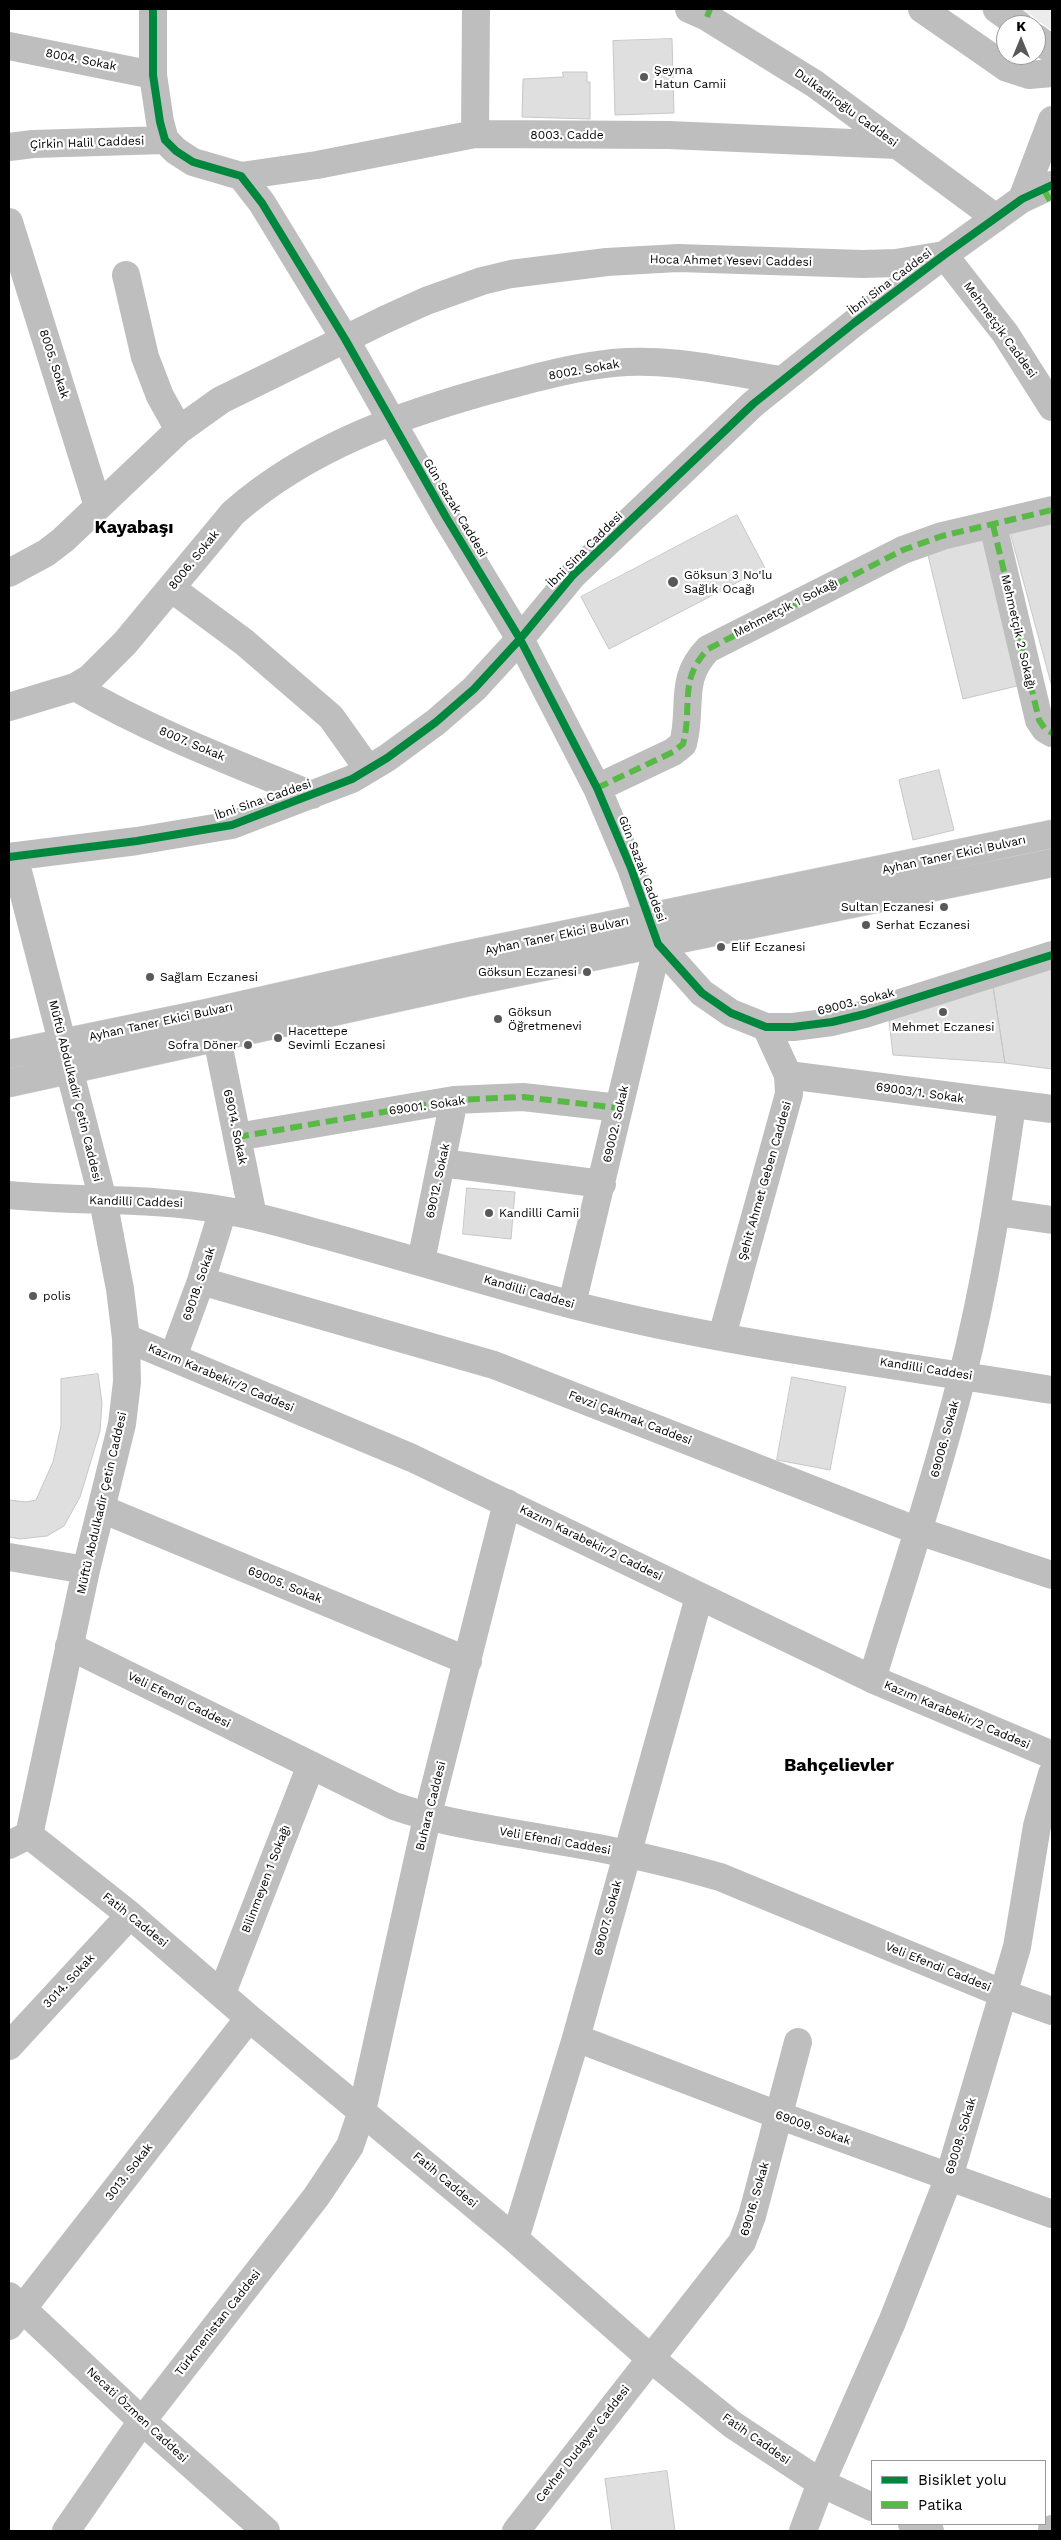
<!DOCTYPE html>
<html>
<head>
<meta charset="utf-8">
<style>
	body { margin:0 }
	#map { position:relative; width:1061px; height:2540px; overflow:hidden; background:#fff; font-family:"Work Sans",sans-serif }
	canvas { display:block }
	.frame { position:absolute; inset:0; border:10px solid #000; pointer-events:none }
	.legend { position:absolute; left:871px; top:2460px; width:175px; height:65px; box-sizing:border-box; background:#fff; border:1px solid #999; margin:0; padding:6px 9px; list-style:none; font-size:15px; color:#000 }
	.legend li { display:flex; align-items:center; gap:10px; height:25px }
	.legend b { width:25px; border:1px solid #999 }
	.north { position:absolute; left:996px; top:15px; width:50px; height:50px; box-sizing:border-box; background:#fff; border:1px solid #999; border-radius:50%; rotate:0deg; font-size:14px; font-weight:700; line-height:20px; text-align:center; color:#000 }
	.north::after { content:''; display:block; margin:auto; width:18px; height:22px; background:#595959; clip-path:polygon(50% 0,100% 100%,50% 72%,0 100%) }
</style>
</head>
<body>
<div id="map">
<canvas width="1061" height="2540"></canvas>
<div class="frame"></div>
<ul class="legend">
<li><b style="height:6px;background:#00873e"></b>Bisiklet yolu</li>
<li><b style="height:6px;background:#58b947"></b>Patika</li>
</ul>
<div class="north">K</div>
</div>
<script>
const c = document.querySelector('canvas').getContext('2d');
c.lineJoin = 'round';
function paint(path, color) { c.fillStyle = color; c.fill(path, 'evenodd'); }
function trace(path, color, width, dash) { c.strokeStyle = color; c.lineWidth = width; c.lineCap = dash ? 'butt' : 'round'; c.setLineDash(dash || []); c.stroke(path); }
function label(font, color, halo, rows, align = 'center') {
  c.font = font + ' "Work Sans",sans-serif'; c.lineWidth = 4.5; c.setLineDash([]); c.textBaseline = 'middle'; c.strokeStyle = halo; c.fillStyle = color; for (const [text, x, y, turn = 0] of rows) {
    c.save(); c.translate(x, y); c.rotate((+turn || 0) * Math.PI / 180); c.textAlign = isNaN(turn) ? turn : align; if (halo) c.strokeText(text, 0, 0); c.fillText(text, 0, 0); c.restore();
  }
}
paint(new Path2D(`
	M1023,9H1049L1052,12V31Z`), '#ececec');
const building = new Path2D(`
	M672,39L674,113L615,115L613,41Z
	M563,72H587V82H590V119L522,117L523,79L563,77Z
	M737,515L765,568L609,649L581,597Z
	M1052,520V687L1010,532Z
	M985,533L1021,685L963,699L926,547Z
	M939,770L954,830L913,840L899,780Z
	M1051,962L1052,1069L1005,1063L992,980Z
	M992,980L1005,1063L893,1055L888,1012Z
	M467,1188L515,1192L511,1239L463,1234Z
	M98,1374L102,1403L100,1431L80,1497L64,1526L47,1536L20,1539L9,1537V1500L26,1502L36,1500L53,1462L61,1426V1379Z
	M792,1377L846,1387L830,1470L777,1460Z
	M667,2471L675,2531H612L605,2479Z`);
paint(building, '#dfdfdf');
trace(building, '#c7c7c7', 1);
const major = new Path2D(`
	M9,1054L207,1013L451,958L1052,834
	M9,1083L469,982L1052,863`);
const highway = new Path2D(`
	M997,9L1019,25
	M1036,38L1052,50`);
trace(major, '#dbdbdb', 29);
trace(highway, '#dbdbdb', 29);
trace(new Path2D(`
	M153,9V75L160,122L165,140L176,151L193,162L241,176L262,203L345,339L446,517L520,639L597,788L631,868L658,944L702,993L731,1013L766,1027H793L832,1022L865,1014L1052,955
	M689,9L707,17L815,84L996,218
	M922,9L1007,68L1029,75L1052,73
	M9,46L153,75
	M475,134L476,9
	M9,147L33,144L165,140
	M241,176L317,165L475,134L669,135L897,145
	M1022,199L1052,120
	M9,222L98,506
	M126,275L145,357L160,396L179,430
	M993,525L1039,720L1045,729L1052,733
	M9,573L46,553L63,540L179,430L221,400L384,320L426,301L482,281L511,274L607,262L678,258L863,264L896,263L944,255L1005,333L1052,407
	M171,588L244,642L331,717L368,769
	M75,687C150,731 232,762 312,795
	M9,707L75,687L90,678L125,643L233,513C309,446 405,413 501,387C538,377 575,367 613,363C669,357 727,372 782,380
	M597,788L673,752L683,744C693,706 678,680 708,649L903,550L942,536L1052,510
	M9,857L137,841L232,825L352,779L387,758L436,722L474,689L520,639L573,575L753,404L854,323L944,255L1022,199L1052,185
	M217,1038L253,1216
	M788,1075L1052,1109
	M237,1137L454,1100L523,1097L619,1108
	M442,1163L602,1184
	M9,1195C80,1202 151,1197 222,1210C255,1215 288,1225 321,1234C405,1257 488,1283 573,1305C730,1345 893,1364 1052,1390
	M997,1212L1052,1220
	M421,1261L454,1100
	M201,1281L494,1365L918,1531L1052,1575
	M572,1304L658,944
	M722,1336L789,1094L788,1075L766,1027
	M126,1338L412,1458L872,1679L1052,1755
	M173,1357L201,1281L223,1210
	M102,1509L468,1661
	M9,1557L86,1570
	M69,1646L394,1806C446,1824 500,1830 553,1840C609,1849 665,1861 720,1877L1004,1994L1052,2011
	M872,1679C903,1578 936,1479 962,1377C985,1287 999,1196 1012,1105
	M29,1835L130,1915L249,2018L515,2239L650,2358L733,2425L821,2483L872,2507
	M9,1845L29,1835L86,1570L122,1424L127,1382L126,1338L120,1289L103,1200L14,856
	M222,1993L311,1765
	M576,2038L778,2115L1052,2214
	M9,2046L130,1915
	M515,2239L576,2038L699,1597
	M9,2296L142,2421L266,2531
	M9,2326L249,2018
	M912,2524L930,2531
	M66,2531L142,2421L316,2197L350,2146L362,2111L427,1818L507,1503
	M516,2531L742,2242L752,2216L798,2042
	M803,2531L821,2483L892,2322L949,2177L1017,1947L1037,1826L1052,1774
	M1052,2531V2529`), '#bebebe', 28);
trace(major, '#bebebe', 28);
trace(highway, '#bebebe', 28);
trace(new Path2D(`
	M707,17L710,9
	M1044,190L1052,204
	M993,525L1039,720L1045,729L1052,733
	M597,788L673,752L683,744C693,706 678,680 708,649L903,550L942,536L1052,510
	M237,1137L454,1100L523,1097L619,1108`), '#58b947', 6, [12, 6]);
trace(new Path2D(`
	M153,9V75L160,122L165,140L176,151L193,162L241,176L262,203L345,339L446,517L520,639L597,788L631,868L658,944L702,993L731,1013L766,1027H793L832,1022L865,1014L1052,955
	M9,857L137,841L232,825L352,779L387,758L436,722L474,689L520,639L573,575L753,404L854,323L944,255L1022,199L1052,185`), '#00873e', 8);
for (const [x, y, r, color] of [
	[644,77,5,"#595959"],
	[673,582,6,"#595959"],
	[944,907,5,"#595959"],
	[866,925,5,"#595959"],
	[721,947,5,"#595959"],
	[587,972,5,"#595959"],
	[150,977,5,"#595959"],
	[943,1012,5,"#595959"],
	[498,1019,5,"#595959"],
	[278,1038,5,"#595959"],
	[248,1045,5,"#595959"],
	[489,1213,5,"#595959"],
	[33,1296,5,"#595959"]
]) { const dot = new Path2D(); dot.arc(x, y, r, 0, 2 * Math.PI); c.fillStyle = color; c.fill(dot); trace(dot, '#fff', 2); }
label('12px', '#000', '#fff', [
	["8004. Sokak",81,60,11],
	["Dulkadiroğlu Caddesi",846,108,36],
	["8003. Cadde",567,135],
	["Çirkin Halil Caddesi",87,143,-2],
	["Hoca Ahmet Yesevi Caddesi",731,261,1],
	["İbni Sina Caddesi",890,282,-37],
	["Mehmetçik Caddesi",1000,330,54],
	["8005. Sokak",54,364,72],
	["8002. Sokak",584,370,-10],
	["Gün Sazak Caddesi",455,508,59],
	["İbni Sina Caddesi",585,550,-45],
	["8006. Sokak",194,560,-51],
	["Mehmetçik 1 Sokağı",786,608,-27],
	["Mehmetçik 2 Sokağı",1018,632,77],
	["8007. Sokak",192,744,23],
	["İbni Sina Caddesi",263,800,-19],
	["Ayhan Taner Ekici Bulvarı",954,855,-12],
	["Gün Sazak Caddesi",642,869,69],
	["Ayhan Taner Ekici Bulvarı",557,936,-12],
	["69003. Sokak",856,1002,-14],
	["Ayhan Taner Ekici Bulvarı",161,1022,-12],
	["Müftü Abdulkadir Çetin Caddesi",75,1091,76],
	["69003/1. Sokak",920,1093,8],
	["69001. Sokak",427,1106,-8],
	["69002. Sokak",616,1124,-77],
	["69014. Sokak",235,1127,78],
	["69012. Sokak",438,1181,-78],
	["Şehit Ahmet Geben Caddesi",765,1181,-74],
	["Kandilli Caddesi",136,1202,2],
	["69018. Sokak",199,1284,-71],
	["Kandilli Caddesi",529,1292,16],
	["Kandilli Caddesi",926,1369,9],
	["Kazım Karabekir/2 Caddesi",221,1378,23],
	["Fevzi Çakmak Caddesi",630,1418,21],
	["69006. Sokak",945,1439,-75],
	["Müftü Abdulkadir Çetin Caddesi",102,1503,-77],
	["Kazım Karabekir/2 Caddesi",591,1543,26],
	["69005. Sokak",285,1585,22],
	["Veli Efendi Caddesi",179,1700,26],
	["Kazım Karabekir/2 Caddesi",957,1715,23],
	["Buhara Caddesi",431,1806,-76],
	["Veli Efendi Caddesi",555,1841,10],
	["Bilinmeyen 1 Sokağı",266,1879,-69],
	["69007. Sokak",608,1918,-75],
	["Fatih Caddesi",135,1920,39],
	["Veli Efendi Caddesi",938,1967,22],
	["3014. Sokak",69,1981,-47],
	["69009. Sokak",813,2128,20],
	["69008. Sokak",961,2136,-73],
	["3013. Sokak",129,2172,-52],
	["Fatih Caddesi",445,2180,40],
	["69016. Sokak",755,2199,-74],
	["Türkmenistan Caddesi",218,2323,-52],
	["Necati Özmen Caddesi",137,2415,43],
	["Fatih Caddesi",756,2439,35],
	["Cevher Dudayev Caddesi",583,2444,-52]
]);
label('12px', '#000', '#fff', [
	["Şeyma",654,70],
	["Hatun Camii",654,84],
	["Göksun 3 No'lu",684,575],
	["Sağlık Ocağı",684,589],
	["Sultan Eczanesi",934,907,"right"],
	["Serhat Eczanesi",876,925],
	["Elif Eczanesi",731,947],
	["Göksun Eczanesi",577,972,"right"],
	["Sağlam Eczanesi",160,977],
	["Göksun",508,1012],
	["Öğretmenevi",508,1026],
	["Mehmet Eczanesi",943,1027,"center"],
	["Hacettepe",288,1031],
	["Sevimli Eczanesi",288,1045],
	["Sofra Döner",238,1045,"right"],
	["Kandilli Camii",499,1213],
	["polis",43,1296]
], 'left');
label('bold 18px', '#000', '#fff', [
	["Kayabaşı",134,528],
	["Bahçelievler",839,1766]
]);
</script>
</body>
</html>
